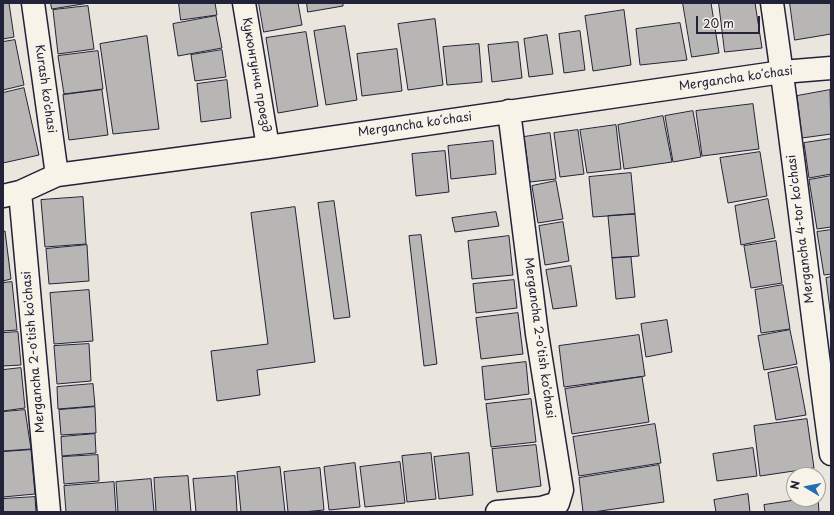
<!DOCTYPE html>
<html>
<head>
<meta charset="utf-8">
<style>
	body { margin:0 }
	#map { position:relative; width:834px; height:515px; overflow:hidden; background:#eae6de; font-family:"Playpen Sans",sans-serif }
	canvas { display:block }
	.frame { position:absolute; inset:0; border:4px solid #22223b; pointer-events:none }
	.north { position:absolute; left:786px; top:467px; width:40px; height:40px; box-sizing:border-box; background:#f7f3e8; border:1px solid #a29fa3; border-radius:50%; rotate:280deg; font-size:11px; font-weight:700; line-height:16px; text-align:center; color:#22223b }
	.north::after { content:''; display:block; margin:auto; width:14px; height:18px; background:#1f6fb2; clip-path:polygon(50% 0,100% 100%,50% 72%,0 100%) }
	.scale { position:absolute; left:696px; top:16px; width:64px; height:18px; box-sizing:border-box; border:2px solid #22223b; border-top:0; padding-left:5px; font-size:12px; line-height:14px; white-space:nowrap; color:#22223b; -webkit-text-stroke:3px #f7f3e8; paint-order:stroke }
</style>
</head>
<body>
<div id="map">
<canvas width="834" height="515"></canvas>
<div class="frame"></div>
<div class="north">N</div>
<div class="scale">20 m</div>
</div>
<script>
const c = document.querySelector('canvas').getContext('2d');
c.lineJoin = 'round';
function paint(path, color) { c.fillStyle = color; c.fill(path, 'evenodd'); }
function trace(path, color, width, dash) { c.strokeStyle = color; c.lineWidth = width; c.lineCap = dash ? 'butt' : 'round'; c.setLineDash(dash || []); c.stroke(path); }
function label(font, color, halo, rows, align = 'center') {
  c.font = font + ' "Playpen Sans",sans-serif'; c.lineWidth = 4; c.setLineDash([]); c.textBaseline = 'middle'; c.strokeStyle = halo; c.fillStyle = color; for (const [text, x, y, turn = 0] of rows) {
    c.save(); c.translate(x, y); c.rotate((+turn || 0) * Math.PI / 180); c.textAlign = isNaN(turn) ? turn : align; if (halo) c.strokeText(text, 0, 0); c.fillText(text, 0, 0); c.restore();
  }
}
const building = new Path2D(`
	M3,3H9L14,37L3,39Z
	M51,3H89L52,9Z
	M179,3H215L217,15L181,20Z
	M259,3H298L302,25L264,32Z
	M307,3H343V6L308,12Z
	M683,3H711L719,53L692,57Z
	M719,3H755L762,48L725,52Z
	M790,3H831V34L795,40Z
	M88,6L94,49L58,54L53,10Z
	M624,10L631,65L593,71L585,16Z
	M216,16L222,48L178,56L173,24Z
	M435,19L443,85L408,90L398,24Z
	M680,23L687,60L640,65L636,29Z
	M345,26L357,100L326,105L314,31Z
	M580,31L585,70L564,73L559,34Z
	M306,32L318,106L278,113L266,38Z
	M547,35L553,74L529,77L524,39Z
	M147,36L159,129L113,134L100,44Z
	M15,40L24,85L3,90V42Z
	M518,42L522,78L492,82L488,45Z
	M479,44L482,82L447,85L443,47Z
	M397,49L402,91L362,96L357,54Z
	M222,50L226,77L195,81L191,55Z
	M98,51L103,89L64,94L58,56Z
	M227,80L231,118L201,122L197,84Z
	M24,88L39,155L3,163V93Z
	M102,90L108,135L69,140L63,95Z
	M830,90L831,134L802,138L797,96Z
	M753,104L759,149L702,156L696,111Z
	M693,111L701,157L673,162L665,116Z
	M663,116L672,162L624,169L618,125Z
	M616,125L621,169L587,173L580,130Z
	M578,130L584,174L560,177L554,133Z
	M550,133L556,179L530,182L524,137Z
	M831,139V174L809,178L804,143Z
	M493,141L496,174L451,179L448,146Z
	M445,151L449,192L416,196L412,154Z
	M760,152L767,196L728,203L720,158Z
	M631,173L635,214L593,217L589,177Z
	M831,176V227L817,229L809,180Z
	M556,181L563,219L538,223L532,186Z
	M83,197L86,244L45,247L41,200Z
	M768,199L775,238L741,245L735,206Z
	M334,201L350,317L334,319L318,203Z
	M295,207L315,362L257,370L260,395L217,401L211,351L268,344L251,213Z
	M496,212L499,226L455,232L452,218Z
	M635,214L639,256L612,258L608,216Z
	M563,222L569,261L545,265L539,226Z
	M831,230V274L824,275L817,232Z
	M3,231H5L11,279L3,281Z
	M421,235L437,364L424,366L409,236Z
	M509,236L513,275L472,279L468,241Z
	M776,241L782,283L751,288L744,246Z
	M87,245L89,281L49,284L46,249Z
	M631,257L635,297L616,299L612,258Z
	M571,266L577,306L553,309L546,270Z
	M831,277V318L826,278Z
	M514,280L517,308L476,313L473,284Z
	M12,282L17,330L3,331V283Z
	M783,285L790,329L761,333L755,290Z
	M89,290L93,341L54,344L50,293Z
	M518,313L523,354L481,359L476,318Z
	M667,320L672,352L646,357L641,324Z
	M790,330L797,364L764,370L758,336Z
	M18,332L21,365L3,366V333Z
	M639,335L645,376L564,387L559,346Z
	M89,344L91,381L57,384L54,346Z
	M526,362L529,394L485,400L482,367Z
	M797,367L806,415L776,420L768,373Z
	M21,368L25,408L3,411V370Z
	M642,377L649,422L572,434L565,389Z
	M93,384L95,406L58,409L57,387Z
	M531,399L536,442L491,447L486,404Z
	M95,407L96,433L61,435L59,410Z
	M25,410L31,449L3,451V412Z
	M807,419L814,468L760,476L754,426Z
	M655,424L661,463L579,476L573,437Z
	M95,434L96,453L62,456L61,437Z
	M536,445L541,486L497,492L492,449Z
	M753,448L757,476L717,481L713,454Z
	M31,450L35,494L3,497V452Z
	M431,453L436,499L407,502L402,456Z
	M469,453L473,495L439,499L434,457Z
	M98,455L99,481L64,484L62,457Z
	M400,462L405,503L365,507L360,467Z
	M355,463L360,507L329,510L324,467Z
	M659,465L664,502L593,512H583L579,478Z
	M280,467L285,512H241L237,472Z
	M320,468L324,510L303,512H288L284,472Z
	M188,476L191,512H156L154,478Z
	M235,476L237,512H196L193,479Z
	M151,479L154,512H118L116,482Z
	M114,482L116,512H66L64,486Z
	M748,494L750,512H716L714,500Z
	M35,497L36,512H3V499Z
	M802,499H818L819,512H765L764,505Z`);
paint(building, '#b8b6b5');
trace(building, '#22223b', 1);
const minor = new Path2D(`
	M33,3L57,175
	M244,3L268,147
	M20,192L49,512
	M3,196L20,192L57,175L268,147L782,72L831,68
	M497,512L541,508L558,503L562,490L537,334L509,111`);
const secondary = new Path2D(`
	M772,3C794,153 810,304 831,454`);
trace(minor, '#22223b', 25);
trace(secondary, '#22223b', 25);
trace(minor, '#f7f3e8', 22);
trace(secondary, '#f7f3e8', 22);
label('12px', '#22223b', '#f7f3e8', [
	["Кукюнгунча проезд",256,75,80],
	["Mergancha koʻchasi",736,79,-8],
	["Kurash ko'chasi",45,89,82],
	["Mergancha koʻchasi",415,125,-8],
	["Mergancha 4-tor ko'chasi",801,229,-97],
	["Mergancha 2-o'tish ko'chasi",539,338,82],
	["Mergancha 2-o'tish ko'chasi",34,352,-95]
]);
</script>
</body>
</html>
